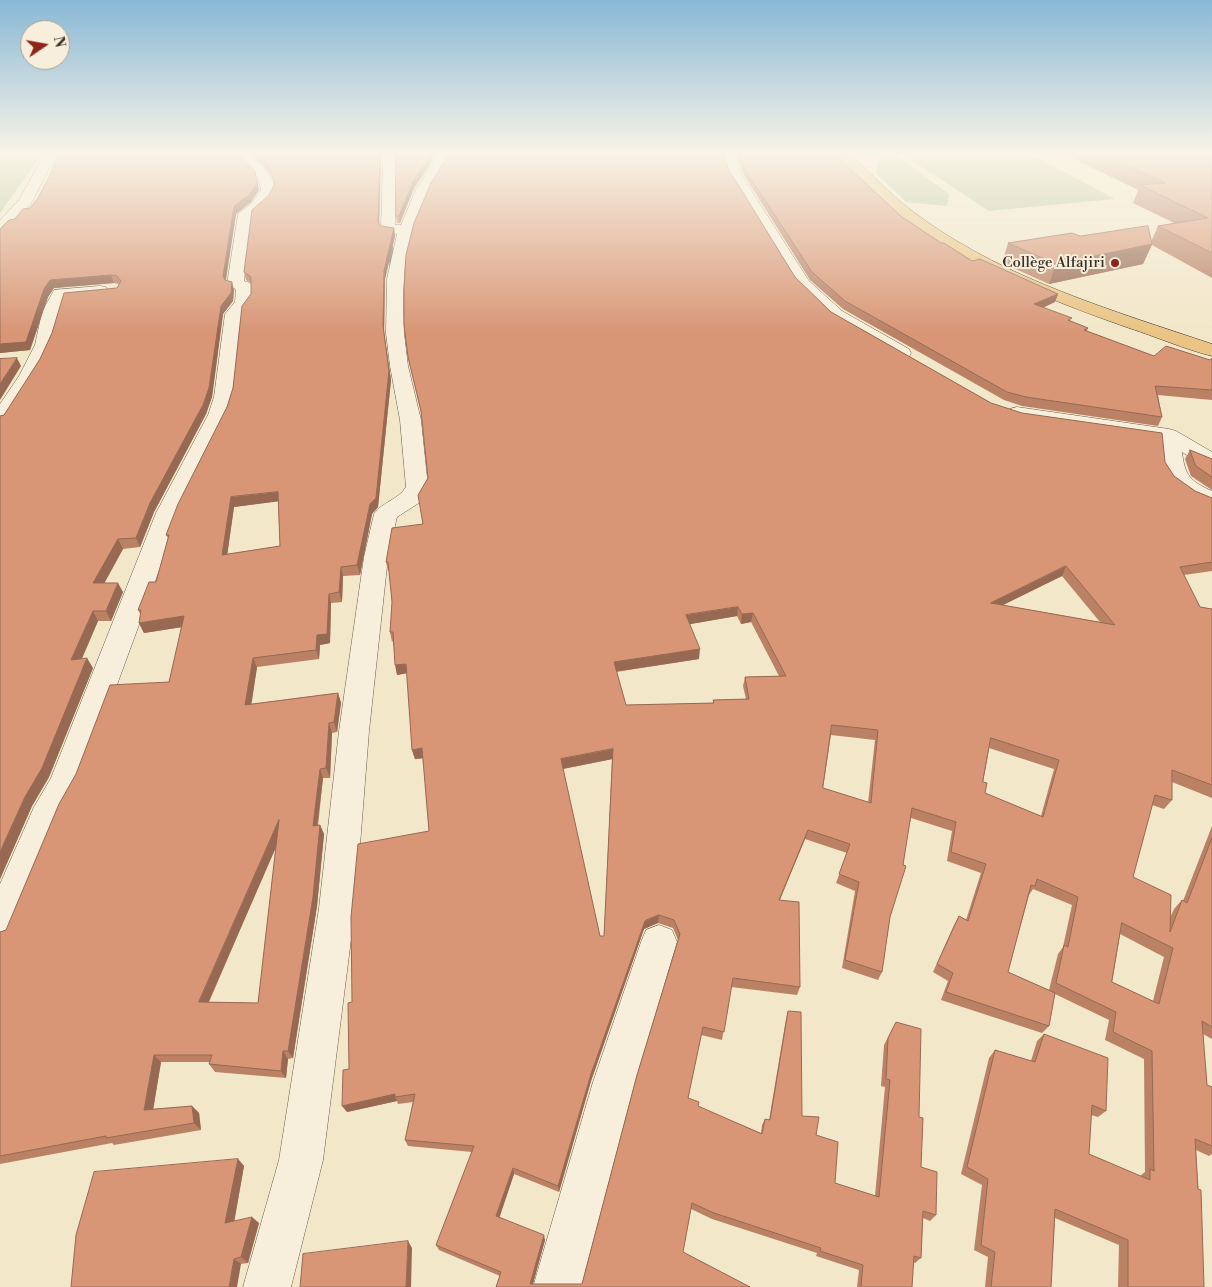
<!DOCTYPE html>
<html>
<head>
<meta charset="utf-8">
<style>
	body { margin:0 }
	#map { position:relative; width:1212px; height:1287px; overflow:hidden; background:#f2e7c9; font-family:"Libre Bodoni",serif }
	canvas { display:block }
	.north { position:absolute; left:20px; top:20px; width:50px; height:50px; box-sizing:border-box; background:#f7efdc; border:1px solid #aba293; border-radius:50%; rotate:78deg; font-size:14px; font-weight:700; line-height:20px; text-align:center; color:#3a2e26 }
	.north::after { content:''; display:block; margin:auto; width:18px; height:22px; background:#8f2418; clip-path:polygon(50% 0,100% 100%,50% 72%,0 100%) }
</style>
</head>
<body>
<div id="map">
<canvas width="1212" height="1287"></canvas>
<div class="north">N</div>
</div>
<script>
const c = document.querySelector('canvas').getContext('2d');
c.lineJoin = 'round';
function paint(path, color) { c.fillStyle = color; c.fill(path, 'evenodd'); }
function trace(path, color, width, dash) { c.strokeStyle = color; c.lineWidth = width; c.lineCap = dash ? 'butt' : 'round'; c.setLineDash(dash || []); c.stroke(path); }
function label(font, color, halo, rows, align = 'center') {
  c.font = font + ' "Libre Bodoni",serif'; c.lineWidth = 4; c.setLineDash([]); c.textBaseline = 'middle'; c.strokeStyle = halo; c.fillStyle = color; for (const [text, x, y, turn = 0] of rows) {
    c.save(); c.translate(x, y); c.rotate((+turn || 0) * Math.PI / 180); c.textAlign = isNaN(turn) ? turn : align; if (halo) c.strokeText(text, 0, 0); c.fillText(text, 0, 0); c.restore();
  }
}
paint(new Path2D(`
	M0,153H43L0,213Z
	M866,153H893L949,194L947,206L906,202L876,173L879,158Z
	M901,153H1029L1115,199L989,211Z`), '#b5c79a');
paint(new Path2D(`
	M391,242L393,243V261L396,272L393,274L390,272L389,261V243Z`), '#75857f');
const minor = new Path2D(`
	M45,153H57L32,202L5,232L0,233V220L19,200Z
	M234,153H248C260,163 273,174 275,190L270,201L252,216L244,281L250,283L252,286L251,302L243,314L234,397L228,415L180,513L81,783L64,812L13,938L0,943V884L34,807L51,778L156,513L208,415L214,397L225,314L235,302L236,289L229,287L227,284L238,214L252,203L261,190L258,177Z
	M381,153H393L395,158V225H401L416,189L432,166L436,153H448L444,166L430,189L413,230L405,262L403,297L404,333L408,366L421,420L428,487L419,503L397,517L388,557L369,731L355,908L323,1160L291,1287H243L279,1160L319,908L339,731L364,557L374,514C382,502 398,500 406,487L400,420L390,366L386,333L387,279L397,234L383,232L381,229L383,158Z
	M721,153H733L742,176L809,281L842,311L909,349L911,353L909,357L902,359L895,357L830,319L797,287L730,176Z
	M100,286L106,287L108,291L106,295L66,299C58,315 59,331 52,347C42,374 24,399 7,423L0,425V404L19,376L35,345L42,312L54,290Z
	M1017,407L1169,429L1176,431L1212,452V468L1204,466L1182,452C1185,476 1190,481 1212,491V507C1195,503 1169,489 1162,471C1159,463 1160,449 1159,440L1010,417L1007,413L1010,409Z
	M659,925L672,930L677,942L635,1082L581,1287H533L593,1082L641,942L646,930Z`);
const major = new Path2D(`
	M837,153H850C873,177 896,200 923,219C1008,280 1114,311 1212,344V356C1184,349 1157,337 1129,328C1027,292 904,244 837,153Z`);
trace(minor, '#685c4f', 1);
trace(major, '#3a2e26', 1);
paint(minor, '#f7efdc');
paint(major, '#e9c484');
paint(new Path2D(`
	M250,153H380L381,158L379,223L381,226L394,228L395,236L385,279L384,333L391,380L378,507L372,514L360,575L343,576L342,602L331,603L330,643L320,645L319,659L257,667L251,704L338,693L341,703L337,732L332,733L330,778H323L318,826L320,825L324,834L317,906L293,1058L288,1059L286,1078L215,1072L209,1064L210,1062H161L153,1109L192,1106L199,1113L201,1130L114,1145L112,1143L0,1164V932L6,930L169,682L182,627L144,633L139,623L141,615L138,610L156,582L168,538L166,535L227,407L233,388L251,294V283L246,280L244,272L269,195L275,184L270,173ZM278,501L280,546L227,554L234,507ZM276,846L258,1003L209,1002Z
	M394,153H434L430,165L414,188L400,223H397L396,216V156Z
	M735,153H833L902,217L941,243L972,261L1058,294L1055,302L1043,308L1071,321L1088,328L1087,331L1154,356L1210,360L1212,358V400L1158,395L1162,417L1158,426L1022,406L1004,400L843,309L810,280L744,175Z
	M1062,153H1212V278L1152,245L1143,264L1049,284L1002,263L1008,243L1080,236L1151,242L1158,226L1174,223L1133,203L1138,190Z
	M445,160L729,170L795,277L831,312L991,403L1165,462L1174,476L1195,491L1212,498V571L1184,575L1200,607L1212,609V798L1172,782V800L1164,809L1152,805L1133,877L1170,918L1174,909L1182,900L1183,901L1212,826V1039L1203,1034L1207,1085L1212,1087V1154L1209,1156L1196,1150L1204,1287H1118L1119,1245L1055,1218L1051,1287H985L988,1257L974,1250L982,1185L961,1174L989,1058L995,1050L1031,1061L1037,1041L1044,1034L1106,1111L1098,1117L1091,1115L1089,1154L1140,1176L1145,1172L1144,1059L1105,1040L1109,1020L1055,994L1049,1026L1042,1033L941,1000L948,981L933,972L954,925L959,916L966,920L981,873L947,861L952,831L911,818L890,917L882,972L878,980L842,968L855,891L836,883L847,853L805,839L780,900L800,987L797,995L731,987L722,1040L701,1035L688,1098L698,1107L761,1133L762,1125L765,1119L769,1120L786,1019L788,1011L802,1116L816,1135L835,1183L875,1196L885,1087L881,1086L884,1045L896,1022L919,1117L921,1167L936,1215L930,1221L923,1218L921,1258L915,1263L913,1262L912,1287H857L859,1270L816,1256L817,1253L712,1219L691,1209L683,1252L750,1287H496L500,1276L439,1250L436,1245L472,1152L408,1146L405,1140L413,1102L398,1104L397,1101L347,1112L352,1002L429,831L423,758L415,759L412,750L407,673L397,675L393,641L392,642L390,632L392,602L389,571H388L386,562L423,524L428,478L422,416L408,357ZM1062,576L1100,622L1002,605ZM737,616L741,624L751,622L779,676L745,677L743,686L746,699L713,700V703L626,705L616,672L699,659L690,624ZM831,735L875,740L868,803L823,788ZM989,748L1054,769L1041,816L985,793L983,782ZM612,759L604,936H600L563,769ZM1033,889L1072,905L1063,947L1058,954L1049,990L1008,972L1029,895ZM658,923L673,928L678,940L582,1284H533L545,1240L499,1217L514,1174L559,1192L591,1081L644,929ZM1120,934L1164,957L1153,1001L1112,982Z
	M51,173L259,190L251,202L236,214L226,280L234,290L233,301L223,314L212,397L206,414L154,512L140,547L123,549L104,583L123,592L111,621H98L82,659L93,668L49,777L32,806L0,879V416L4,415L117,288L119,284L114,283L54,288L48,297L30,350L0,353V229L30,208L38,198Z
	M1190,450L1212,459V490L1191,476L1185,459Z
	M238,1159L244,1166L234,1221L259,1223L248,1263L71,1287Z`), '#ba8165');
paint(new Path2D(`
	M380,153L381,158L379,229L378,222Z
	M431,153H434L430,165L414,188L400,223L399,216L413,181Z
	M255,171L259,190L251,202L236,214L225,284L223,276L234,206Z
	M394,228L395,236L385,279L384,333L391,380L378,507L372,514L360,575L357,565L383,325L384,271Z
	M1152,244L1143,264L1049,284L1056,264Z
	M111,275L114,283L54,288L48,297L30,350L0,353V344L50,280Z
	M232,282L234,290L233,301L223,314L212,397L206,414L154,512L140,547L136,538L150,503L221,306Z
	M1058,294L1055,302L1031,312L1034,304Z
	M17,358L21,366L0,400V384Z
	M278,492L281,501L234,507L226,564L222,555L231,497Z
	M118,539L123,549L99,593L93,583Z
	M1066,566L1062,576L987,613L991,603Z
	M341,567L343,576L342,602L339,592Z
	M118,583L123,592L111,621L106,611Z
	M329,594L331,603L330,643L320,645L319,659L316,650L317,635Z
	M738,607L737,616L685,625L686,615Z
	M93,611L98,621L77,669L71,660Z
	M753,613L751,622L741,624L742,614Z
	M184,616L189,626L144,633L139,623Z
	M700,649L699,659L613,672L614,662Z
	M87,658L93,668L49,777L32,806L0,879V852Z
	M253,658L257,667L250,714L245,705Z
	M406,664L408,673L397,675L395,665Z
	M338,693L341,703L337,732L334,722Z
	M329,723L332,733L330,778L326,768Z
	M422,748L425,758L415,759L412,750Z
	M613,749V759L562,769L561,759Z
	M320,769L323,778L316,835L313,826Z
	M279,820L284,829L205,1010L199,1002Z
	M320,825L324,834L317,906L293,1058L288,1051Z
	M808,830L805,839L776,908L779,900Z
	M659,915L658,923L644,929L591,1081L559,1192L558,1186L591,1074L645,921Z
	M283,1051L288,1059L286,1078L281,1071Z
	M154,1055L161,1062L152,1117L144,1110Z
	M395,1094V1097L397,1101L347,1112L342,1106Z
	M192,1106L199,1113L201,1130L194,1123Z
	M238,1159L244,1166L233,1229L225,1223Z
	M513,1168L514,1174L498,1222L496,1216Z
	M252,1217L259,1223L248,1263L241,1257Z
	M544,1235L545,1240L532,1287L530,1284Z
	M408,1241L412,1248L411,1287H406Z
	M234,1259L241,1264L237,1287H229Z`), '#976953');
const building = new Path2D(`
	M59,153H237L255,171L257,183L249,195L234,206L223,276L225,280L232,282L231,293L221,306L209,388L203,405L150,503L136,538L118,539L93,583H118L106,611H93L71,660L87,658L42,768L25,797L0,852V416L4,415L40,359L52,333L64,293L117,288L121,281L117,276L111,275L50,280L44,289L26,342L0,344V229L9,220L15,219L23,209L30,208L38,198L51,173Z
	M255,153H380L378,222L381,226L394,228L384,271L383,325L389,371L376,498L370,504L357,565L341,567L339,592L329,594L327,634L317,635L316,650L253,658L245,705L338,693L334,722L329,723L326,768L320,769L313,826L320,825L313,897L288,1051H283L281,1071L209,1064L212,1055H154L144,1110L192,1106L194,1123L106,1138V1136L0,1156V932L6,930L59,804L76,774L110,685L169,682L184,616L139,623L141,610H138L149,582H156L169,535H166L178,504L227,407L233,388L242,306L251,294V277L244,272L252,210L269,195L275,183L269,166ZM278,492L280,546L222,555L231,497ZM279,820L258,1003L199,1002Z
	M396,153H431L429,158L413,181L399,216H396Z
	M447,153H723L729,170L795,277L831,312L991,403L1022,413L1162,433L1165,462L1174,476L1195,491L1212,498V562L1180,567L1200,607L1212,609V785L1172,770V800L1155,795L1133,877L1171,895L1170,932L1182,900L1187,903L1212,838V1027L1202,1021L1207,1085L1212,1087V1146L1195,1139L1198,1189L1201,1190L1204,1287H1128V1240L1055,1209L1051,1287H991L995,1252L981,1245L988,1179L967,1167L995,1050L1035,1062L1044,1034L1108,1058L1106,1111L1092,1105L1089,1154L1150,1180V1169L1154,1171L1152,1051L1113,1032L1116,1012L1056,983L1064,945L1068,947L1078,897L1037,879L1035,886L1031,885L1008,972L1055,993L1049,1026L946,992L953,973L937,964L959,916L968,921L986,864L951,852L956,822L912,808L903,865L906,866L890,917L882,972L845,960L859,882L839,874L850,844L808,830L779,900L799,902L800,987L733,978L724,1032L703,1027L688,1098L699,1102L698,1106L762,1134L765,1119L770,1120L788,1011L801,1012L802,1116L819,1117L816,1135L838,1142L835,1183L879,1197L890,1080L886,1079L888,1038L896,1022L921,1029L919,1117L923,1118L921,1167L937,1172L936,1215L923,1211L921,1258L914,1256L912,1287H861L863,1265L820,1251L821,1248L714,1213L692,1203L683,1252L750,1287H496L501,1272L436,1245L474,1146L405,1140L415,1094L395,1097V1094L342,1106L343,1070L349,1069L348,1003L352,1002L351,917L358,844L429,831L422,748L412,750L406,664L395,665L393,632H390L392,602L388,562H386L392,528L423,524L418,495L428,478L421,411L408,357L404,325V289L406,255L414,223L431,183L445,160ZM1066,566L1115,625L991,603ZM738,607L742,614L753,613L786,676L745,677L749,699L713,700L714,703L626,705L614,662L700,649L686,615ZM832,725L878,730L871,803L823,788ZM991,738L1059,760L1043,817L985,793L987,783L983,782ZM613,749L604,936H600L561,759ZM659,915L674,920L680,934L637,1075L582,1284H530L544,1235L496,1216L513,1168L558,1186L591,1074L645,921ZM1122,923L1173,948L1159,1004L1112,982Z
	M738,153H833L902,217L941,243H944L972,261L980,259L1058,294L1034,304L1072,318L1068,320L1088,328L1084,330L1154,356L1166,346L1210,360L1212,358V390L1155,386L1162,417L1026,397L1007,392L845,301L812,272L744,168Z
	M1102,153H1212V253L1158,226L1208,218L1140,185L1165,183Z
	M1148,226L1152,244L1056,264L1008,243L1072,233L1080,236Z
	M17,358L0,384V359Z
	M1190,450L1212,459V477L1196,466Z
	M238,1159L225,1223L252,1217L241,1257L234,1259L229,1287H71L76,1235L94,1172Z
	M408,1241L406,1287H300L303,1254Z`);
paint(building, '#d89676');
trace(building, '#976953', 1);
const sky = c.createLinearGradient(0, 0, 0, 333);
sky.addColorStop(0, '#89b8d6');
sky.addColorStop(0.46, '#f9f4e7');
sky.addColorStop(1, '#f9f4e700');
c.fillStyle = sky;
c.fillRect(0, 0, 1212, 333);
for (const [x, y, r, color] of [
	[1115,263,5,"#8f2418"]
]) { const dot = new Path2D(); dot.arc(x, y, r, 0, 2 * Math.PI); c.fillStyle = color; c.fill(dot); trace(dot, '#f7efdc', 2); }
label('15px', '#3a2e26', '#f7efdc', [
	["Collège Alfajiri",1105,263]
], 'right');
</script>
</body>
</html>
